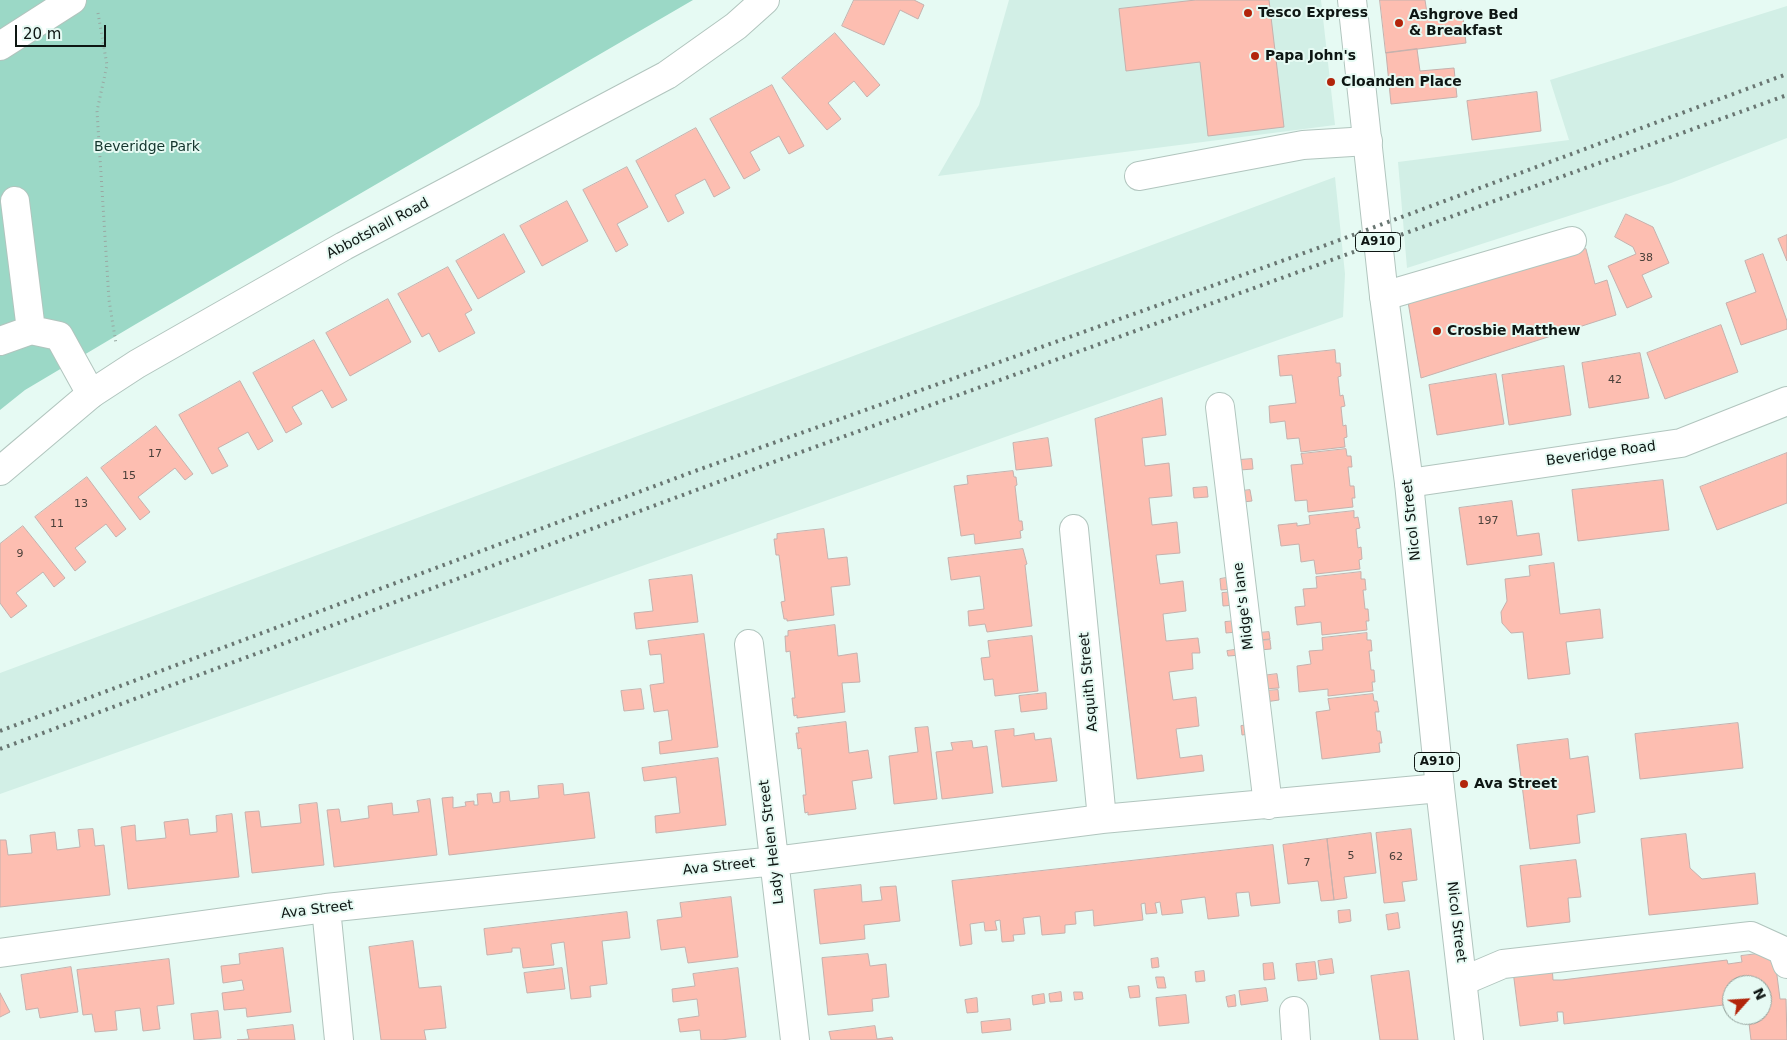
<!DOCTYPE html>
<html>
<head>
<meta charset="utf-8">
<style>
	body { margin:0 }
	#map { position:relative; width:1787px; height:1040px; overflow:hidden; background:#e6faf3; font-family:"DejaVu Sans",sans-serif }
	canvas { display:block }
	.north { position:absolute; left:1722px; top:975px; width:50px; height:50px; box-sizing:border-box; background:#e6faf3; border:1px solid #909f99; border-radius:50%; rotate:64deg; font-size:14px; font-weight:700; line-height:20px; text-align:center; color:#0e1613 }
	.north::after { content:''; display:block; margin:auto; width:18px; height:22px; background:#b2250b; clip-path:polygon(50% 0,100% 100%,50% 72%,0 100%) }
	.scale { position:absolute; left:15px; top:25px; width:91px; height:22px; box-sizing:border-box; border:2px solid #0e1613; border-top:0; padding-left:6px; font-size:15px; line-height:18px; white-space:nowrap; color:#0e1613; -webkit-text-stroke:4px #e6faf3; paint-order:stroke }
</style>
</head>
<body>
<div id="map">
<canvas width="1787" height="1040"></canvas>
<div class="north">N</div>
<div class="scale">20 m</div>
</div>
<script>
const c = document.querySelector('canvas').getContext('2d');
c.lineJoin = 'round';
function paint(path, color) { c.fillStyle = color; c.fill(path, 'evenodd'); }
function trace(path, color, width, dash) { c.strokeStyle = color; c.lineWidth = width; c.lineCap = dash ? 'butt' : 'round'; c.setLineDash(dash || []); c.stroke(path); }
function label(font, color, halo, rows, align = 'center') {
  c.font = font + ' "DejaVu Sans",sans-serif'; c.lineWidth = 4; c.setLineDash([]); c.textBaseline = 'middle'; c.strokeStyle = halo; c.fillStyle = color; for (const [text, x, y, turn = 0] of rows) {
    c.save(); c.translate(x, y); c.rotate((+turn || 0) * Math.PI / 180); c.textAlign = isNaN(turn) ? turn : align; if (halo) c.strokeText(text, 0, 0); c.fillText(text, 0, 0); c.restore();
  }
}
paint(new Path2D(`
	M1009,0H1321L1335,125L938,176L979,105Z
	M1787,6V138L1671,183L1407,268L1398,162L1569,140L1550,80Z
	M1335,177L1345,274L1343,317L0,794V673Z`), '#d2efe6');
paint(new Path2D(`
	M0,0H693L136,324L25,390L0,410Z`), '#9bd8c6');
const building = new Path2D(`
	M854,0H914L924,5L918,19L900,10L884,45L842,26Z
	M1196,0H1269L1284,127L1208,136L1200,62L1126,71L1119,9Z
	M1380,0H1425L1427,13L1462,10L1466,43L1386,53Z
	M835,33L880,85L867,97L854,81L828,103L841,119L827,130L782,78Z
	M1417,49L1420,71L1454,68L1457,97L1391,104L1386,53Z
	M772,85L804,146L789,154L779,136L750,152L760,170L744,179L710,119Z
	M1537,92L1541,131L1472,140L1467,101Z
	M696,128L730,188L714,197L705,179L675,195L684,213L668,222L636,161Z
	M627,167L648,207L617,224L628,245L616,252L583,190Z
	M567,201L588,241L542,266L520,226Z
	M1626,214L1653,227L1669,263L1642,275L1652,297L1627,308L1608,266L1636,254L1633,247L1615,237Z
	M504,234L525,272L478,299L456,261Z
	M1787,235V261L1778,239Z
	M1586,249L1595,284L1607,280L1616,315L1421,378L1407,296Z
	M1763,254L1787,321V329L1741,345L1726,303L1756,292L1745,261Z
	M448,267L472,310L465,314L475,333L439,352L429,333L422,337L398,294Z
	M388,299L411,342L350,376L326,333Z
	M1721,325L1738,372L1665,399L1647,353Z
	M314,340L347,400L332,408L322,390L292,407L302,424L286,433L253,373Z
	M1335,350L1336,363H1340L1341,376L1338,377L1340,396L1343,395L1345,406L1341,407L1343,426L1346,425L1347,437L1344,438L1345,447L1301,452L1299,438L1287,439L1285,421L1270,423L1269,406L1296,403L1292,375L1280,376L1278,356Z
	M1640,353L1649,398L1589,408L1582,363Z
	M1564,366L1571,415L1509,425L1502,375Z
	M1496,374L1504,424L1437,435L1429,385Z
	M240,381L273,441L258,450L248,432L218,448L228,466L212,474L179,415Z
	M1162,398L1166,435L1142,438L1145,466L1169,463L1172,496L1149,498L1152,525L1177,522L1180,553L1156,555L1160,584L1183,581L1186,611L1163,614L1166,641L1198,638L1200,653H1192L1193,669L1169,672L1173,700L1196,697L1199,726L1176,729L1180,758L1202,755L1204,771L1137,779L1095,419Z
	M156,426L193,474L185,480L175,468L138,497L150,512L140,520L101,468Z
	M1048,438L1052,466L1016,470L1013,443Z
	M1346,449L1347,456H1351L1352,467H1348L1350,486H1354L1355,498H1352L1353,507L1308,512L1307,500L1295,501L1291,465L1303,464L1301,454Z
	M1787,453V503L1717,530L1700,487Z
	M1252,459L1253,469L1240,470L1239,460Z
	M1013,471L1014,477H1016L1017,485L1015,486L1019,521H1022L1023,530L1020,531L1021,538L975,544L974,534L961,536L954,486L968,484L967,476Z
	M87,477L126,529L116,537L106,524L75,548L86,562L75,571L35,517Z
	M1663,480L1669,530L1578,541L1572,490Z
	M1207,487L1208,497L1194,498L1193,488Z
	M1250,490L1252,501L1243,502L1242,491Z
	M1512,501L1517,536L1539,533L1542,555L1467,565L1459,508Z
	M1354,511V518L1358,517L1360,528L1356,529L1358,548L1361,547L1362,559L1359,560L1360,569L1316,574L1314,560L1301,562L1299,544L1281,546L1278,525L1297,523V526L1310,524L1309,516Z
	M23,526L65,578L54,587L43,572L16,593L27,606L11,618L0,603V544Z
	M824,529L828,559L847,557L850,585L831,587L834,615L787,621V619H784L781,602L785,601L779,555H776L774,539H777V534Z
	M1023,549L1027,564L1025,565L1032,626L987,632L985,624L969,626L968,611L984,609L980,576L951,580L948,558Z
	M1554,563L1560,614L1600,609L1603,638L1566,642L1570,674L1528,679L1523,632L1511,633L1502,623L1501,612L1507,601L1505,579L1530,576L1529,566Z
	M1361,572V579H1365L1366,590H1363L1365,609H1368L1369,621H1366L1367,630L1322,635L1321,622L1297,625L1295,607L1305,606L1303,589L1317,588L1316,577Z
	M692,575L698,622L636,629L634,613L653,611L649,580Z
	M1232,577L1233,589L1221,590L1220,579Z
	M1234,592L1235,605L1223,606L1222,593Z
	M1236,621L1237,632L1226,633L1225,622Z
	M835,625L838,656L857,653L860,682L842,683L845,712L797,718V715L794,716L792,698H795L790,651L786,652L785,636H788V631Z
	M1269,632L1270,639L1259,640L1258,633Z
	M1367,633V640H1371L1372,651H1369L1371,670H1374L1375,682H1372L1373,691L1328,696V689L1299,692L1297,666L1311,664L1309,651L1323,650L1322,638Z
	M704,634L718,747L660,754L659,742L672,740L668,710L654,712L650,685L664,683L661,654L650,655L648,641Z
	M1032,636L1038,691L995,696L993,679L984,680L981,658L990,657L988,641Z
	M1270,640L1271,649L1260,650L1259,641Z
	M1241,649V655L1228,656L1227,651Z
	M1277,674L1279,688L1263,689L1262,676Z
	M641,689L644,709L624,711L621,691Z
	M1278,690L1279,700L1265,702L1264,691Z
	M1046,693L1047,709L1021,712L1019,696Z
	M1373,694L1374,701H1377L1379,712H1375L1377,731H1380L1382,743H1379L1380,752L1322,759L1316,712L1330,710L1328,699Z
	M846,722L849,753L868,750L872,778L852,781L856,809L808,815V812L805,813L803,795H806L801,748L798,749L796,733H799L798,728Z
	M1738,723L1743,768L1640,779L1635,734Z
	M1248,725L1249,734L1242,735L1241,726Z
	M928,727L937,799L894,804L889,756L918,752L915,728Z
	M1014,729V736L1034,733L1035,740L1051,738L1057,781L1002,787L995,731Z
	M1568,739L1570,759L1588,756L1595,812L1577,815L1580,843L1530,849L1517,745Z
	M972,741L973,748L987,746L993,793L942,799L936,752L953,750L951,743Z
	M718,758L726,825L656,833L655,816L680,813L676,777L644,781L642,768Z
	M563,784L564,795L589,792L595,838L449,855L442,798L453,797V808L466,806L465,802L474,801V805H478L477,794L491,793L493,803L500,802V792L509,791L510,801L539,798L538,786Z
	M430,799L437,855L334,867L327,810L339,809L341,822L369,818L368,806L392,803L393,815L419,812L417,801Z
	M317,803L324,865L252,873L245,812L259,811L261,827L301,823L299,805Z
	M232,814L239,877L128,889L121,827L135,825L136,841L166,838L164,822L188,819L190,835L217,832L216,816Z
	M93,829L95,846L104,845L110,895L0,907V840H6L8,855L32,853L30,835L55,832L57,850L80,847L78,830Z
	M1411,829L1417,880L1402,882L1405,901L1384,903L1376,833Z
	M1371,833L1376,873L1344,877L1347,898L1334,900L1327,839Z
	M1686,834L1690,868L1702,879L1755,873L1758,904L1649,915L1641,839Z
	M1327,839L1334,900L1321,901L1318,881L1288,884L1283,845Z
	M1273,845L1280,903L1251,906L1249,892L1236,893L1239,916L1208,919L1205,897L1181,900L1183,913L1162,915L1160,902L1155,903L1157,913L1146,914L1145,903L1141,904L1143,920L1094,926L1093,910L1075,912L1076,924L1065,925V933L1042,935L1040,916L1023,918L1025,934L1013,935L1014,941L1002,942L1000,920L995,921L997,930L985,931L984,922L970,924L972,944L960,946L952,881Z
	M1576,860L1581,897L1568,898L1570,922L1527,927L1520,866Z
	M861,885L862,902L882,900L880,887L896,886L900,921L864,925L865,939L820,944L814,890Z
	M731,897L738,957L688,963L685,947L661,950L657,920L682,917L680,903Z
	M1350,910L1351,921L1339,923L1338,911Z
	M627,912L630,938L602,941L607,984L590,986L591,997L571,999L564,942L551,944L554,965L523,968L520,948H512V952L487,955L484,929Z
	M1398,913L1400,928L1388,930L1386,915Z
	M413,941L419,988L441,986L446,1028L424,1030L426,1040H381L369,947Z
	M283,948L291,1012L247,1017L246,1008L224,1010L222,993L244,990L242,980L223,983L221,966L240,964L239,954Z
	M1774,952L1780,999H1786L1787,1040H1751L1748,1015H1762V985H1732V1004L1564,1024L1563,1012H1557L1558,1021L1520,1026L1513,971L1552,966L1553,980H1562L1727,960L1728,964L1742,962L1741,956Z
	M868,954L870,966L886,964L889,997L872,999L873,1011L828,1015L822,958Z
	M1158,958L1159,967L1152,968L1151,959Z
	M169,959L174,1004L157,1006L160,1029L143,1031L140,1008L115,1011L117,1030L95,1032L92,1014L83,1015L77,970Z
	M1332,959L1334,973L1320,975L1318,961Z
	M1315,962L1317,979L1298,981L1296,964Z
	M1273,963L1275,979L1264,980L1263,964Z
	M71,967L78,1012L40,1018L38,1008L26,1010L21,975Z
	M562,968L565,989L527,993L524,973Z
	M738,968L746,1037L721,1040H701L700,1030L680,1032L678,1019L699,1016L697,999L673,1002L672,989L695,986L693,974Z
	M1204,971L1205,981L1196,982L1195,972Z
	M1409,971L1418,1040H1380L1371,976Z
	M1156,977H1164L1166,988H1158Z
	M1139,986L1140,997L1130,998L1128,987Z
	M1266,988L1268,1001L1241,1005L1239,991Z
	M1061,992L1062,1001L1050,1002L1049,994Z
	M1074,992H1082L1083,999L1075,1000Z
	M0,993L10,1012L0,1017Z
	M1044,994L1045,1003L1033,1005L1032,996Z
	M1186,995L1189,1023L1159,1026L1156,998Z
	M1235,995L1236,1006L1228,1007L1226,997Z
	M977,998L978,1012L967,1013L965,1000Z
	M218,1011L221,1038L194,1040L191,1014Z
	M1010,1019L1011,1030L982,1033L981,1022Z
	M293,1025L295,1040H237L249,1039L247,1030Z
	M875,1026L877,1039L892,1037L893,1040H831L829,1032Z`);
paint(building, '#fdbeb1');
trace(building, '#c5b1ad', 1);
const minor = new Path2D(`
	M0,46L72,0
	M1139,176L1303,145L1368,141
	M15,201L31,330
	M1384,296L1572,241
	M0,341L31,330L59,336L91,394
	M1220,407L1268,805
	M1409,483L1681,443L1787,401
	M1074,529L1102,819
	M749,644L795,1040
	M326,908L339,1040
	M0,953L326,908L775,861L1102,819L1440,788
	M1463,981L1503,964L1751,936L1782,950L1787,964
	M1294,1011L1296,1040`);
const major = new Path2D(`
	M1352,0L1384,296L1409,483L1440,788L1469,1040
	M0,471L91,394L137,364L344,246L667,75L736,26L765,0`);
trace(minor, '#b1c5be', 30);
trace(major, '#b1c5be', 30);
trace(new Path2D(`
	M98,13L107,65L97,111L109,300L116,344`), '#99a9a3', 3, [1, 4]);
trace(minor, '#fff', 28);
trace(major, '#fff', 28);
trace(new Path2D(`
	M0,731L695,471L1318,248L1787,74
	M0,749L699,489L1787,95`), '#697672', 4, [2.5, 5]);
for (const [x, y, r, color] of [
	[1248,13,5,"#b2250b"],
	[1399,23,5,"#b2250b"],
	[1255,56,5,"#b2250b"],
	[1331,82,5,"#b2250b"],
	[1437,331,5,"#b2250b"],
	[1464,784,5,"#b2250b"]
]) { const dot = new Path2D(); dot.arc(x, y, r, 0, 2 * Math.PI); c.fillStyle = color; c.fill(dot); trace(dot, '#e6faf3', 2); }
label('11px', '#4a403a', null, [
	["38",1646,258],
	["42",1615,380],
	["17",155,454],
	["15",129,476],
	["13",81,504],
	["197",1488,521],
	["11",57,524],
	["9",20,554],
	["5",1351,856],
	["62",1396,857],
	["7",1307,863]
]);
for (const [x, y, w] of [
	[1378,242,45],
	[1437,762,45]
]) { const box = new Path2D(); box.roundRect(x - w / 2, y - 9.5, w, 19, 4); c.fillStyle = '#e6faf3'; c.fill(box); trace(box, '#0e1613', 1); }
label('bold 12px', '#0e1613', null, [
	["A910",1378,242],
	["A910",1437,762]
]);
label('bold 14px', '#0e1613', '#e6faf3', [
	["Tesco Express",1258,13],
	["Ashgrove Bed",1409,15],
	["& Breakfast",1409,31],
	["Papa John's",1265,56],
	["Cloanden Place",1341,82],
	["Crosbie Matthew",1447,331],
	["Ava Street",1474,784]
], 'left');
label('14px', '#13342c', '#e6faf3', [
	["Beveridge Park",147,147]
]);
label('14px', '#0e1613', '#e6faf3', [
	["Abbotshall Road",378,229,-28],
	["Beveridge Road",1601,454,-8],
	["Nicol Street",1412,520,-96],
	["Midge's lane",1244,606,-97],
	["Asquith Street",1089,682,-95],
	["Lady Helen Street",772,842,-97],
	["Ava Street",719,867,-6],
	["Ava Street",317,910,-7],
	["Nicol Street",1456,922,83]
]);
</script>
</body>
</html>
